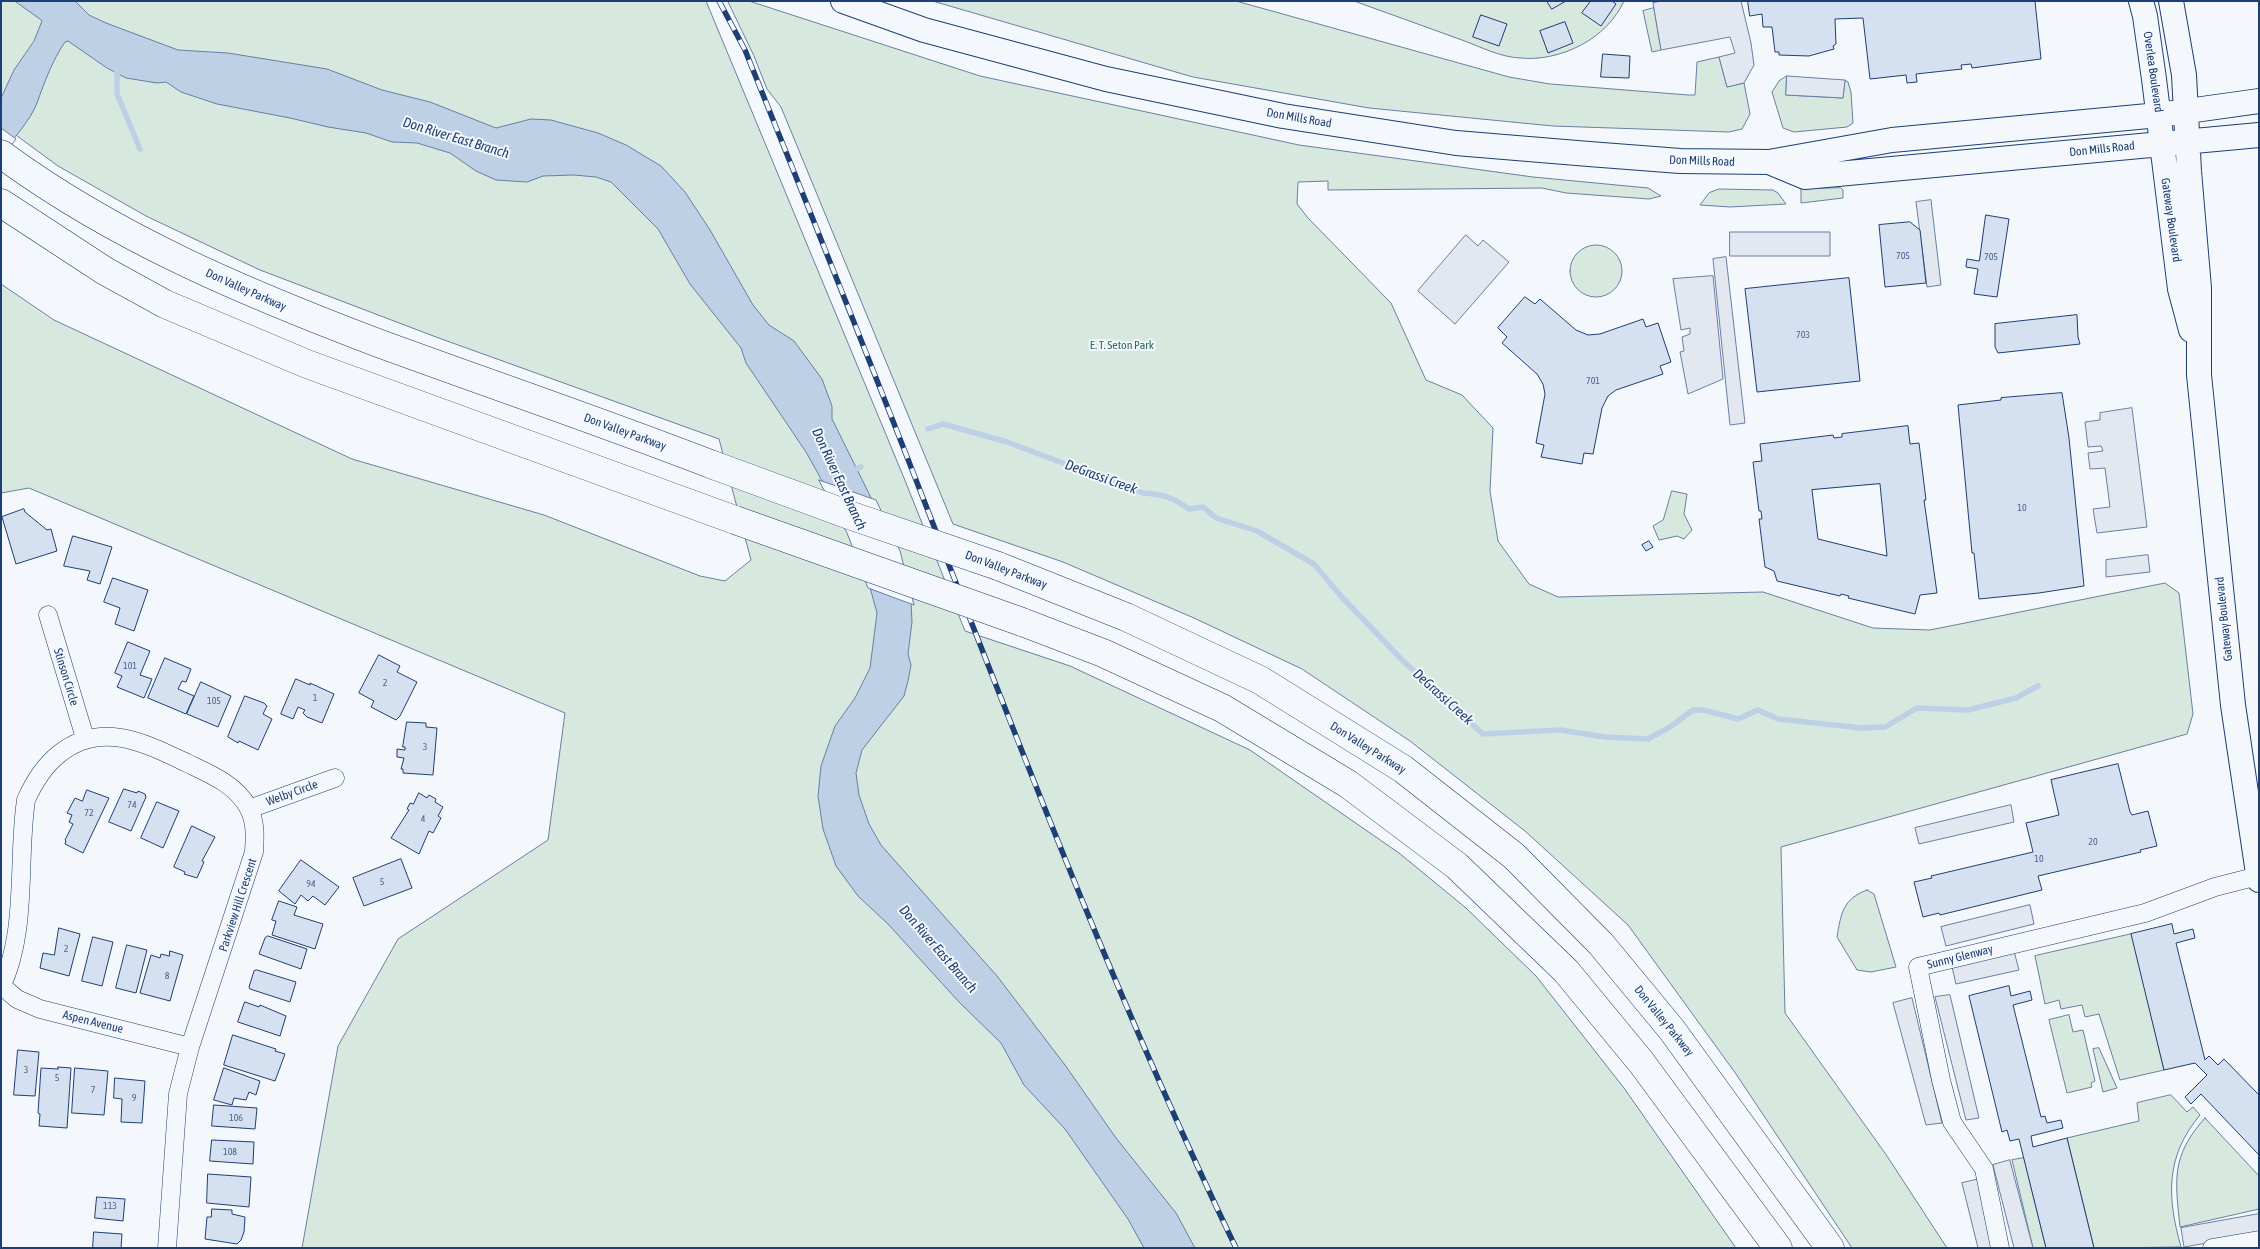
<!DOCTYPE html>
<html>
<head>
<meta charset="utf-8">
<style>
	body { margin:0 }
	#map { position:relative; width:2260px; height:1249px; overflow:hidden; background:#f4f7fb; font-family:"Asap Condensed",sans-serif }
	canvas { display:block }
	.frame { position:absolute; inset:0; border:2px solid #1d3f73; pointer-events:none }
</style>
</head>
<body>
<div id="map">
<canvas width="2260" height="1249"></canvas>
<div class="frame"></div>
</div>
<script>
const c = document.querySelector('canvas').getContext('2d');
c.lineJoin = 'round';
function paint(path, color) { c.fillStyle = color; c.fill(path, 'evenodd'); }
function trace(path, color, width, dash) { c.strokeStyle = color; c.lineWidth = width; c.lineCap = dash ? 'butt' : 'round'; c.setLineDash(dash || []); c.stroke(path); }
function label(font, color, halo, rows, align = 'center') {
  c.font = font + ' "Asap Condensed",sans-serif'; c.lineWidth = 4; c.setLineDash([]); c.textBaseline = 'middle'; c.strokeStyle = halo; c.fillStyle = color; for (const [text, x, y, turn = 0] of rows) {
    c.save(); c.translate(x, y); c.rotate((+turn || 0) * Math.PI / 180); c.textAlign = isNaN(turn) ? turn : align; if (halo) c.strokeText(text, 0, 0); c.fillText(text, 0, 0); c.restore();
  }
}
const green = new Path2D(`
	M1,1H706L904,478L965,631L1070,666L1250,750L1399,853L1466,908L1536,976L1624,1088L1736,1248H302L338,1046L398,939L548,840L565,713L29,488L1,493V284L54,320L352,459L544,515L700,576L725,581L751,560L719,439L436,337L260,270L146,216L58,166L1,124Z
	M728,1H749L980,76L1299,145L1533,177L1648,188L1661,196L1649,199L1566,193L1542,188L1328,190V181L1298,182L1297,204L1308,218L1391,303L1426,380L1462,395L1493,428L1490,491L1498,541L1529,584L1558,597L1763,592L1873,628L1930,630L2165,583L2179,593L2193,714L2187,734L1781,847L1785,1013L1887,1156L1947,1248H1852L1736,1074L1628,925L1525,831L1410,741L1302,669L1194,618L1063,562L953,524L781,107L767,89L754,56Z
	M933,1H1236L1509,77L1550,84L1688,95H1695L1697,62L1719,57L1727,87L1744,83L1750,114L1742,129L1729,132L1553,126L1369,108L1193,77Z
	M1354,1H1624C1607,39 1560,62 1520,58C1500,57 1481,47 1462,40C1426,27 1390,14 1354,1Z
	M1654,8L1661,50L1652,52L1643,11Z
	M1787,76L1786,95L1843,98L1845,80L1848,82L1851,92L1853,123L1847,127L1794,132L1783,128L1772,92L1779,81Z
	M1841,188L1843,190V198L1801,203V189Z
	M1719,189L1773,190L1778,193L1786,204L1730,207L1700,205L1709,193Z
	M1570 271a26 26 0 1 1 52 0a26 26 0 1 1-52 0Z
	M1672,491L1687,494L1684,514L1692,530L1684,539L1677,536L1659,540L1653,526L1663,520Z
	M1867,890L1874,894L1896,967L1871,972L1857,970L1837,937C1841,913 1843,899 1867,890Z
	M2132,934L2164,1070L2120,1080L2099,1014L2085,1017L2082,1005L2061,1009L2059,1000L2045,1004L2035,956Z
	M2069,1015L2073,1032L2083,1030L2095,1081L2091,1083L2092,1087L2067,1093L2049,1020Z
	M2099,1048L2117,1088L2103,1092L2093,1049Z
	M2171,1095L2187,1112L2193,1107L2200,1115C2165,1157 2167,1197 2181,1247L2094,1248L2067,1138L2139,1121L2137,1103Z
	M2205,1118L2259,1176V1209L2180,1227C2175,1179 2171,1156 2205,1118Z
	M2024,1158L2046,1248H2033L2012,1160Z`);
paint(green, '#d7e8df');
trace(green, '#687fa3', 1);
const parking = new Path2D(`
	M1662,1H1741L1751,43L1754,65L1744,83L1727,87L1719,57L1735,53L1730,37L1661,50L1653,3Z
	M1787,76L1845,80L1843,98L1786,95Z
	M1931,200L1941,285L1927,287L1916,202Z
	M1730,232H1830V256H1730Z
	M1466,235L1478,246L1483,240L1509,262L1455,324L1418,291Z
	M1726,257L1745,423L1730,425L1713,259Z
	M1713,276L1723,379L1688,394L1680,352L1684,351L1682,337L1690,334V328L1681,330L1673,279Z
	M2132,408L2147,527L2097,533L2093,509L2110,507L2105,468L2090,469L2088,453L2103,451L2101,446L2088,447L2085,422L2100,420V413Z
	M2148,555L2150,572L2106,577V560Z
	M2011,805L2014,822L1919,844L1915,828Z
	M2030,905L2034,924L1946,946L1941,927Z
	M2014,951L2019,970L1956,984L1952,967Z
	M1950,995L1979,1118L1966,1120L1935,997Z
	M1912,998L1942,1123L1926,1125L1893,1003Z
	M2010,1160V1161L2033,1248H2014L1993,1165Z
	M1980,1179L1996,1248H1978L1962,1183Z
	M2259,1214V1234L2184,1247L2181,1228Z`);
paint(parking, '#e3e8f0');
trace(parking, '#687fa3', 1);
const water = new Path2D(`
	M15,1H75L89,15L106,23L178,50L228,53L327,69L382,90L430,102L496,128L531,119L551,120L598,133L626,145L661,166L685,192L710,230L753,305L769,325L794,341L822,379L832,406V419L898,552L911,602L912,622L908,654L911,665L908,681L904,696L862,750L856,773L859,795L869,824L881,845L997,976L1065,1065L1116,1138L1176,1213L1195,1248H1144L1128,1219L1065,1129L1024,1085L1001,1043L959,1002L888,924L858,896L836,866L823,829L818,796L821,766L835,726L855,698L870,668L877,613L871,591L850,531L806,452L746,363L741,348L690,284L658,229L611,182L596,177L574,175L543,176L527,182L496,180L476,171L450,153L417,143L392,142L366,133L328,127L290,118L217,104L181,92L166,82L157,83L126,78L107,68L68,41L65,42C52,61 45,81 37,103C30,121 13,139 1,155V98L14,70L34,41L42,21Z`);
paint(water, '#bed0e5');
trace(water, '#687fa3', 1);
const pier = new Path2D(`
	M1,128L16,139L1,158Z
	M819,480L876,500L900,551L914,605L868,588L847,533Z`);
paint(pier, '#f4f7fb');
trace(pier, '#687fa3', 1);
trace(new Path2D(`
	M117,68V94L140,149
	M928,429L943,424L1007,442L1143,493C1162,494 1174,498 1189,509L1203,507L1216,518L1257,531L1314,564L1340,595L1403,661L1483,734L1560,730L1605,737L1648,739L1670,727L1693,710H1703L1738,719L1758,710L1778,719L1861,728L1885,727L1917,708L1968,710L2016,698L2038,686
	M849,472L861,467`), '#bed0e5', 5.5);
const building = new Path2D(`
	M1547,1H1566L1552,9Z
	M1591,1H1612L1616,4L1601,26L1582,13Z
	M1748,1H2035L2041,59L1972,68L1971,64L1961,65L1962,69L1916,74L1917,82L1907,83L1906,75L1870,79L1863,18L1835,19L1836,44L1833,46L1834,49L1809,56L1779,55V52H1775L1772,27H1763L1762,14L1750,16Z
	M1481,15L1507,24L1499,46L1473,37Z
	M1565,22L1573,43L1548,53L1540,31Z
	M1603,54L1630,56L1629,78L1601,77Z
	M1986,215L2009,219L1997,297L1974,294L1978,269L1966,267L1967,259L1979,261Z
	M1910,222L1920,230L1926,283L1885,287L1879,225Z
	M1849,278L1860,381L1757,392L1745,289Z
	M1525,297L1535,304L1540,299L1576,330L1588,335L1600,334L1643,319L1646,327L1658,323L1671,362L1660,366L1663,374L1616,390L1608,396L1602,408L1593,454L1584,453L1582,464L1541,457L1544,445L1536,443L1545,394L1543,384L1537,374L1502,343L1507,337L1498,328Z
	M2077,315L2078,337L2080,344L1998,353L1995,347V324Z
	M2062,393L2069,438L2084,586L2039,593L1979,599L1974,553H1972L1958,405L2001,400V398Z
	M1908,426L1910,444L1919,443L1926,500H1924L1937,593L1920,595L1915,614L1848,598L1849,596L1841,594L1840,596L1777,581L1774,571L1765,567L1759,519H1762L1761,511H1759L1753,462L1762,461L1760,444L1833,435L1834,438L1842,437V434ZM1880,484L1887,556L1818,539L1812,490Z
	M24,509L25,512L47,530L51,529L57,551L16,564L2,517Z
	M73,536L112,547L100,584L87,580L90,571L64,566Z
	M1649,541L1653,547L1646,551L1642,545Z
	M113,578L148,590L134,631L115,624L120,608L104,602Z
	M128,642L150,651L140,675L152,679L144,698L117,687L122,676L115,673Z
	M379,655L400,666L397,672L417,682L400,716L396,720L371,707L374,701L359,693Z
	M165,658L191,669L186,682L182,681L178,689L194,696L186,714L148,698Z
	M296,679L310,685V683L334,694L322,723L307,717L303,713L305,710L298,707L293,719L281,714Z
	M201,682L231,696L218,727L187,714Z
	M245,696L264,703L267,706L263,714L272,719L258,750L239,741L238,743L228,737Z
	M407,722L426,723V727L437,728L433,775L403,773V769H401L404,758L397,757V749L405,750V747H403Z
	M2118,764L2130,812L2132,815L2148,811L2157,846L2140,850L2141,852L2038,876L2042,890L1940,915L1939,913L1923,917L1914,882L1932,878L1931,876L2033,852L2026,823L2059,815L2051,780Z
	M124,789L137,793L138,791L145,794L146,797L131,831L109,822Z
	M87,790L109,798L83,853L65,844L66,841L65,840L73,824L69,822L72,815L67,813L75,798L82,801Z
	M419,793L427,798L429,795L436,799L435,802L443,807L438,816L441,818L433,833L429,831L419,854L391,838L409,810L407,809L410,803L413,804Z
	M157,802L179,811L163,848L141,838Z
	M192,826L215,837L202,861L204,862L197,878L184,874L185,872L174,867Z
	M401,859L412,888L364,906L353,878Z
	M301,860L339,887L325,905L313,896L308,901L301,895L295,904L279,891Z
	M279,901L297,907L294,915L323,924L315,949L272,935L276,921L272,920Z
	M2172,924L2174,934L2193,929L2195,938L2176,943L2205,1060L2209,1056L2218,1065L2224,1059L2259,1095V1155L2201,1094L2191,1104L2185,1097L2207,1075L2195,1063L2164,1070L2131,934Z
	M59,928L80,934L69,976L40,968L43,953L54,955Z
	M268,936L307,949L301,969L259,954L265,938Z
	M93,937L113,942L102,986L82,981Z
	M127,945L147,950L136,993L116,988Z
	M170,951L183,955L170,1001L140,993L151,955L160,958L161,954L169,956Z
	M257,970L296,982L290,1002L250,989L249,987L254,971Z
	M2009,986L2011,996L2030,991L2032,1000L2013,1005L2041,1117L2045,1116L2047,1123L2061,1120L2063,1128L2031,1136L2033,1147L2067,1138L2094,1248H2046L2019,1139L2010,1141L2007,1130L2002,1132L1969,996Z
	M245,1002L259,1007L260,1005L286,1016L280,1036L238,1022Z
	M233,1035L276,1049L275,1051L285,1054L275,1081L224,1065Z
	M18,1050L39,1052L35,1096L14,1095Z
	M58,1067L71,1068L67,1128L39,1126L40,1114L38,1113L41,1068L58,1069Z
	M75,1068L108,1071L104,1115L72,1113Z
	M224,1068L260,1081L256,1095L249,1092L246,1100L234,1098L232,1105L214,1100Z
	M115,1078L145,1081L142,1123L121,1122L122,1099L114,1098Z
	M214,1105L257,1108L255,1129L212,1126Z
	M212,1140L254,1142L253,1164L210,1161Z
	M208,1174L251,1177L249,1207L207,1203Z
	M97,1197L125,1199L123,1221L95,1218Z
	M212,1209L232,1210V1214L245,1217L244,1232L241,1240L237,1244L205,1239L207,1217H211Z
	M94,1232L122,1234L121,1248H93Z`);
paint(building, '#d5e0f0');
trace(building, '#1d3f73', 1);
const street = new Path2D(`
	M48,615L85,738
	M249,809L335,778
	M2,986L17,999L40,1009L190,1047
	M1,987C28,931 17,860 26,800C34,782 44,766 59,754C101,720 145,743 187,763C210,774 235,784 248,807C256,821 255,837 254,852L190,1047L178,1094L167,1248
	M2000,1248L1984,1169L1952,1122L1941,1080L1918,967L2145,913L2215,887L2258,876
	M2212,1248L2259,1240`);
const secondary = new Path2D(`
	M843,1L924,30L1106,79L1283,116L1456,143L1589,154L1680,161L1769,162L1892,140L2159,115L2259,101
	M2141,1L2145,16L2154,79L2180,289L2191,330
	M2171,1L2184,75L2189,171L2199,288V375L2233,705L2259,880
	M1769,162L1805,177L2259,135`);
const highway = new Path2D(`
	M1,154C115,238 246,293 378,343C490,384 602,422 713,465
	M1,203L105,271L165,304L307,364L735,520
	M998,566L1126,617L1260,680L1403,769L1514,856L1601,944L1672,1030L1830,1248
	M1022,622L1103,653L1222,708L1348,784L1457,866L1566,971L1641,1062L1778,1248`);
trace(street, '#1d3f73', 19);
trace(secondary, '#1d3f73', 26);
trace(highway, '#1d3f73', 29);
trace(street, '#f4f7fb', 18);
trace(secondary, '#f4f7fb', 24);
trace(highway, '#f4f7fb', 28);
const rail = new Path2D(`
	M719,1L745,50C805,199 865,348 923,498C1021,750 1118,1003 1236,1248`);
trace(rail, '#1d3f73', 5.5);
trace(rail, '#f4f7fb', 4, [11]);
const highwayBridge = new Path2D(`
	M713,465L852,516L998,566
	M735,520L1022,622`);
trace(highwayBridge, '#1d3f73', 29, []);
trace(highwayBridge, '#f4f7fb', 28);
label('10px', '#4b6792', null, [
	["705",1903,256],
	["705",1991,257],
	["703",1803,335],
	["701",1593,381],
	["10",2022,508],
	["101",130,666],
	["2",385,683],
	["1",315,698],
	["105",214,701],
	["3",425,747],
	["74",132,805],
	["72",89,813],
	["4",423,819],
	["20",2093,842],
	["10",2039,859],
	["5",382,882],
	["94",311,884],
	["2",66,949],
	["8",167,976],
	["3",26,1070],
	["5",57,1078],
	["7",93,1090],
	["9",134,1098],
	["106",236,1118],
	["108",230,1152],
	["113",110,1206]
]);
label('12px', '#1d3f73', '#f4f7fb', [
	["Overlea Boulevard",2153,72,82],
	["Don Mills Road",1299,118,10],
	["Don Mills Road",2102,149,-6],
	["Don Mills Road",1702,161,2],
	["Gateway Boulevard",2171,220,82],
	["Don Valley Parkway",246,290,24],
	["Don Valley Parkway",625,432,20],
	["Don Valley Parkway",1006,570,21],
	["Gateway Boulevard",2224,619,-96],
	["Stinson Circle",66,677,73],
	["Don Valley Parkway",1368,748,32],
	["Welby Circle",292,793,-20],
	["Parkview Hill Crescent",238,905,-72],
	["Sunny Glenway",1960,957,-14],
	["Don Valley Parkway",1664,1021,51],
	["Aspen Avenue",93,1022,14]
]);
label('12px', '#2c6c60', '#f4f7fb', [
	["E. T. Seton Park",1122,345]
]);
label('italic 14px', '#1d3f73', '#f4f7fb', [
	["Don River East Branch",456,138,17],
	["DeGrassi Creek",1101,477,20],
	["Don River East Branch",839,479,65],
	["DeGrassi Creek",1443,697,42],
	["Don River East Branch",938,949,49]
]);
</script>
</body>
</html>
